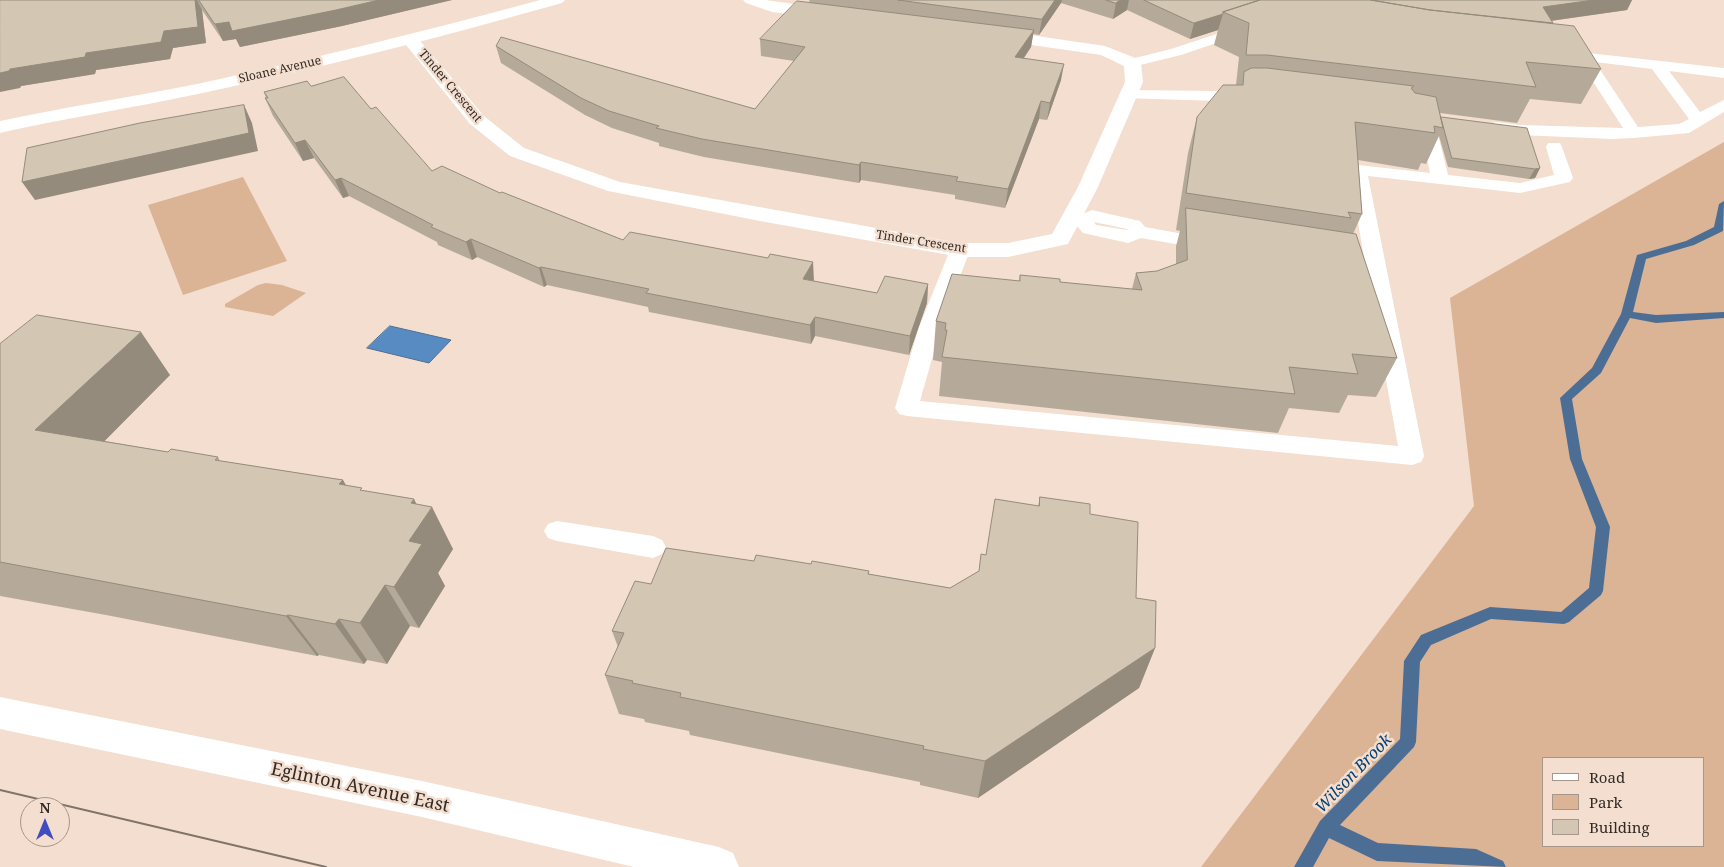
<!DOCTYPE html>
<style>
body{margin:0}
#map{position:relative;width:1724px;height:867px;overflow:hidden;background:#f3decf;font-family:"Noto Serif",serif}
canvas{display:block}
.legend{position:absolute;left:1542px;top:757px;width:162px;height:90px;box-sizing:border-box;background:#f3decf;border:1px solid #a6968b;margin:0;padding:6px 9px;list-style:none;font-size:15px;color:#322a25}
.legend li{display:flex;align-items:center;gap:10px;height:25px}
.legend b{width:25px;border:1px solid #a6968b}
.north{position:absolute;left:20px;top:797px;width:50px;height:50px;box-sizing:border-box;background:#f3decf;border:1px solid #a6968b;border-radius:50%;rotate:0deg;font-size:14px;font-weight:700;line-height:20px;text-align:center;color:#322a25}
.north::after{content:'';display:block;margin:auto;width:18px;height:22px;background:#404dc1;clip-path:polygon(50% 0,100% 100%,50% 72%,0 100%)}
</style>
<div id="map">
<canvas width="1724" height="867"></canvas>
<ul class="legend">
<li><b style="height:6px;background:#fff"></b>Road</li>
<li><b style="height:14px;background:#dbb395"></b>Park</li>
<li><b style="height:14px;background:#d3c6b2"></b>Building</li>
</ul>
<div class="north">N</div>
</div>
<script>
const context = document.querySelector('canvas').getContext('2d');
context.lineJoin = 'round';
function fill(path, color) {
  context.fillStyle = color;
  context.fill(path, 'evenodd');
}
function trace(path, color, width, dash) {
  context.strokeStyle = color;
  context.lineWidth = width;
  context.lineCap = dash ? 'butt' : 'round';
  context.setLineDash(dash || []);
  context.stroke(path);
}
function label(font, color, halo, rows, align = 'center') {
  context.font = font + ' "Noto Serif",serif';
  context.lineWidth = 5;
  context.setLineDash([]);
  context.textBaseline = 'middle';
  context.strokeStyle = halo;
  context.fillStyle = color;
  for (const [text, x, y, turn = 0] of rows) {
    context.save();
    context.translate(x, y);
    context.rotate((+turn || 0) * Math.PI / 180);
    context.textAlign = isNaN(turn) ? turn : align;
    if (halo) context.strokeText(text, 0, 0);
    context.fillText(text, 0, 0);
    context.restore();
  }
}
fill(new Path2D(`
 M1724 142V867H1201L1474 506 1450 298ZM1703 758V846H1543V758Z
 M243 177 287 261 183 295 148 205Z
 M266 283 282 285 306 293 273 316 225 307V304L258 285Z`), '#dbb395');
const water = new Path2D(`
 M390 326 451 340 429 363 367 348Z`);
fill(water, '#598bc3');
trace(water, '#4d6e94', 1);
fill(new Path2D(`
 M1724 201 1723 231 1694 245 1646 259 1633 312 1656 315 1724 312V318L1656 323 1630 318 1601 373 1572 399 1582 459 1610 527 1603 591 1601 595 1569 622 1564 624 1491 619 1431 645 1420 662 1416 742 1414 747 1340 825 1378 843 1476 849 1503 861 1506 867 1377 861 1329 838 1313 867H1294L1320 821 1400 739 1404 661 1421 635 1490 607 1561 612 1589 588 1596 527 1570 459 1560 398 1592 368 1621 314 1637 255 1686 241 1714 227 1719 204Z`), '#4d6e94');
fill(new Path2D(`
 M1247 24 1252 25 1254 28 1252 31 1181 55 1132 67 1127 66 1125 63 1127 60 1171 49Z
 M1561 50 1724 68V78L1669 71 1700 112 1724 100V112L1689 133 1634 138 1612 139 1520 135 1489 130 1487 127 1489 124 1495 122 1520 125 1623 128 1579 60 1556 57 1554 54 1556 51ZM1595 62 1652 69 1689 119 1679 124 1638 127Z
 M1129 90 1219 91 1250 99 1252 102 1250 105 1244 107 1219 101 1123 98 1121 95 1123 92Z
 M1418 121 1434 124 1436 127 1448 175 1520 183 1554 175 1546 147 1548 143H1560L1562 147 1573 178 1570 182 1520 193 1368 176 1424 456 1421 462 1412 465 907 416 899 414 895 408 919 327 950 250 953 246 960 244 967 246 970 250 941 327 920 401 1398 446 1367 276 1328 269 1325 265 1328 261 1335 259 1365 263 1349 170 1352 166 1358 165 1430 173 1421 131 1412 129 1410 126 1412 123Z
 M1092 210 1140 221 1145 227 1216 240 1219 244 1216 248 1209 250 1141 238 1128 243 1083 233 1076 225 1064 223 1062 219 1064 215 1071 213 1080 215ZM1094 222 1127 229V230L1096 225Z
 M557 521 653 536 662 540 666 547 662 554 653 558 557 541 548 538 544 531 548 524Z`), '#fff');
fill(new Path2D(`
 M743 0H766L827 9 833 11 835 14 833 17 827 19 772 12 746 3Z
 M996 30 1105 46 1138 59 1141 63 1143 82 1098 187 1068 244 1008 257H960L760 221 608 191 510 156 470 124 402 40 404 36H416L484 116 524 148 620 182 960 243H1008L1052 234 1078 187 1125 82 1124 66 1101 55 990 39 988 35 990 31Z`), '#fff');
fill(new Path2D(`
 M540 0H565L562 3C442 37 320 68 198 94 132 108 66 118 0 133V121C65 107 132 97 197 84 312 59 426 31 540 0Z`), '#fff');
fill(new Path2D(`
 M0 697 422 781 719 847 733 853 739 867H634L422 817 0 729Z`), '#fff');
trace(new Path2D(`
 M0 790 326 867`), '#80736a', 2);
fill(new Path2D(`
 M0 0H452L342 26 240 47 236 39 223 41 202 10 206 43 173 48 170 59 96 70 95 74 21 86 20 88Z
 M809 0H1632L1627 10 1551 21 1553 23 1601 69 1581 104 1530 99 1517 123 1440 113 1441 117 1540 168 1535 178 1529 179 1448 167 1439 136 1426 164 1421 163 1418 170 1358 160 1362 214 1353 234 1397 358 1376 397 1348 395 1339 413 1289 408 1278 433 939 396 942 362 933 360 936 321 1019 281 1020 275 1060 282 1132 289 1136 273 1157 271 1176 264V246L1180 231 1176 230 1188 153 1197 117 1236 85 1239 57 1214 45 1218 30 1190 39 1127 10 1113 19 1061 3 1039 35 1033 34 1031 47 1024 58 1061 80 1047 120 1039 119 1005 208 955 199V195L861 180 859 183 704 157 659 146V143L612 128 585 115 501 63 496 46 755 109 794 61 761 56 760 39 810 3Z
 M311 86 371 109 432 171 500 193 623 240 813 281 877 293 928 284 927 303 909 355 815 336 811 344 649 312 648 307 547 285 544 287 477 257 472 260 438 245 437 242 349 196 343 198 314 158 303 161 273 116 265 98H266L264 92Z
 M0 344 170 375 104 441 168 452 218 457 220 461 343 480 345 485 363 491 416 504 453 549 438 573 445 586 419 628 410 626 387 664 367 660 364 664 319 655 317 656 106 615 0 596Z
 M1040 497 1090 514 1136 598 1155 648 1139 688 978 798 920 785V782L690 735 689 731 645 722 644 719 619 714 605 675 618 647 612 631 651 584 754 561 811 564 869 571V574L950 588 979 571 986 555 1038 506Z`), '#b5aa99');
fill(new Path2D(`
 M195 0H197L202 10 206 43 173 48 170 59 96 70 95 74 21 86 20 88 0 92V73L10 69 86 53 164 31Z
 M379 0H452L342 26 240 47 236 39 223 41 215 24Z
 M1055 0H1062L1061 3 1039 35 1042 19Z
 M1120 0H1129L1127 10 1113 19 1116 3Z
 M1594 0H1632L1627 10 1535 23 1543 7Z
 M1223 14 1218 30 1190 39 1194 23Z
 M1034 30 1031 47 1013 74 1015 57Z
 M1064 64 1061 80 1047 120 1050 103Z
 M1041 101 1039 119 1005 208 1008 189Z
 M244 105 252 123 258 151 35 200 22 182Z
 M305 140 314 158 303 161 295 143Z
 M861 162V180L859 183V165Z
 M1540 168 1535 178 1529 179 1535 169Z
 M341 178 349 196 343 198 335 180Z
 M471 239 477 257 472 260 466 242Z
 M813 262 814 281 803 279Z
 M541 267 547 285 544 287 539 268Z
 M928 284 927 303 909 355 910 336Z
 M815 317V336L811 344 810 325Z
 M141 332 170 375 73 473 35 430Z
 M343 480 367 522 339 484Z
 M414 499 424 519 432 507 453 549 438 573 445 586 419 628 394 587 411 503Z
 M385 585 410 626 387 664 360 623Z
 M288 615 319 655 317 656 286 616Z
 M339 619 367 660 364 664 335 624Z
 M1155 648 1139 688 978 798 985 761Z`), '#948b7d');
const building = new Path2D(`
 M0 0H195L198 27 164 31 161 42 86 53 85 57 10 69 9 71 0 73Z
 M199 0H379L336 10 232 31 229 22 215 24Z
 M898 0H1055L1042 19Z
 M1106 0H1120L1116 3Z
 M1144 0H1260L1223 12V14L1194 23Z
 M1260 0H1371L1430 10 1574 26 1601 69 1526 62 1536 87 1267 55H1246L1249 23 1223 12Z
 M1371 0H1594L1543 7 1553 23 1430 10Z
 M797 1 1034 30 1015 57 1064 64 1050 103 1041 101 1008 189 956 181 958 177 861 162 859 165 702 139 656 128 659 126 609 111 581 98 496 46 501 37 755 109 805 47 760 39Z
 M1252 68H1267L1414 86 1411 88 1415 93 1436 97 1443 128 1434 126 1435 133 1355 122 1362 214 1348 212 1351 218 1186 193 1197 117 1223 85H1243L1244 72Z
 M344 77 371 109 376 107 432 171 442 166 500 193 502 192 623 240 630 232 768 258 770 254 813 262 803 279 877 293 885 276 928 284 910 336 815 317 810 325 646 293 649 289 541 267 539 268 471 239 466 242 431 227 433 225 341 178 335 180 305 140 295 143 265 98H268L264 92 307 81 311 86Z
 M244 105 249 133 22 182 27 148 140 123Z
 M1441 117 1527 128 1540 168 1535 169 1452 158Z
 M1186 208 1356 234 1397 358 1352 354 1358 374 1289 367 1295 394 942 357 947 330H945L946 323 936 321 952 274 1020 281V275L1060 279V282L1142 290 1136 273 1157 271 1187 260Z
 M37 315 141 332 35 430 168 452 171 449 218 457 215 460 343 480 339 484 362 488 360 490 414 499 411 503 432 507 409 541 422 544 394 587 385 585 360 623 339 619 335 624 288 615 286 616 64 574 0 562V344Z
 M1040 497 1090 504V514L1138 522 1136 598 1156 601 1155 648 985 761 923 749 924 746 680 697 681 693 632 683 633 681 605 675 624 633 612 631 635 581 651 584 666 548 754 561 756 555 811 564 812 561 869 571 868 574 950 588 979 571 981 554 986 555 995 499 1039 506Z`);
fill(building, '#d3c6b2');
trace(building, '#948b7d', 1);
label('12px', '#322a25', '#f3decf', [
 ["Sloane Avenue",280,70,-13],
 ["Tinder Crescent",450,86,50],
 ["Tinder Crescent",921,242,9]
]);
label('italic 16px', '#063f74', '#f3decf', [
 ["Wilson Brook",1354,774,-46]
]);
label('18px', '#322a25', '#f3decf', [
 ["Eglinton Avenue East",360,788,12]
]);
</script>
